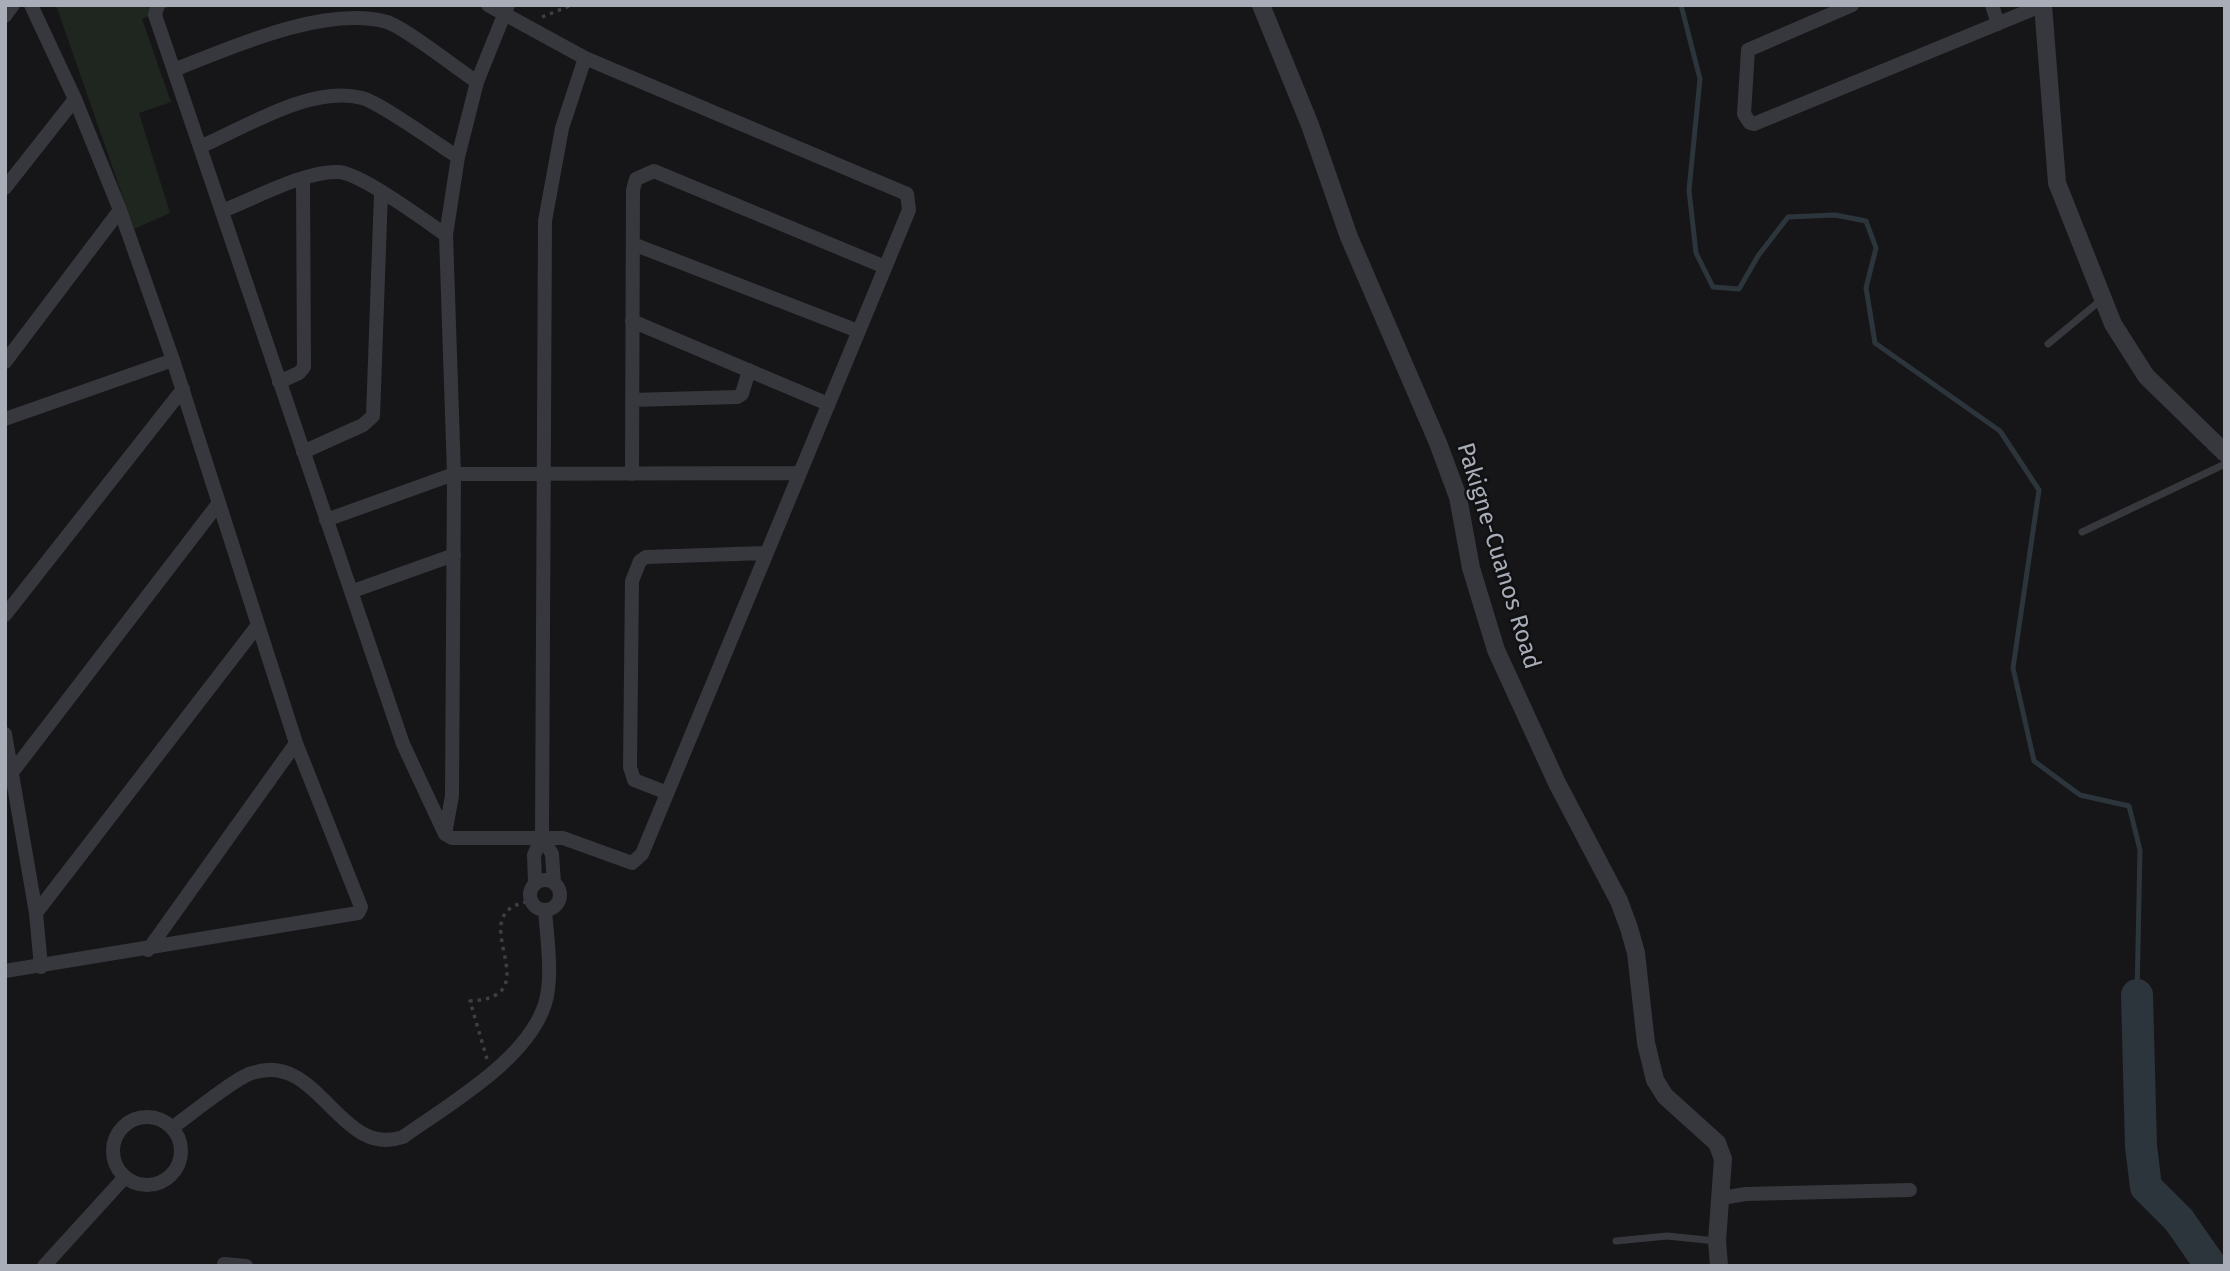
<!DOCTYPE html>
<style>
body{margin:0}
#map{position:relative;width:2230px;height:1271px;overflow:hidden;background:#161618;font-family:"Fira Sans",sans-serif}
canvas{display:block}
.frame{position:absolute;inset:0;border:7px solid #a8adb8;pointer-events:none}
</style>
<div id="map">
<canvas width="2230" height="1271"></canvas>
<div class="frame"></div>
</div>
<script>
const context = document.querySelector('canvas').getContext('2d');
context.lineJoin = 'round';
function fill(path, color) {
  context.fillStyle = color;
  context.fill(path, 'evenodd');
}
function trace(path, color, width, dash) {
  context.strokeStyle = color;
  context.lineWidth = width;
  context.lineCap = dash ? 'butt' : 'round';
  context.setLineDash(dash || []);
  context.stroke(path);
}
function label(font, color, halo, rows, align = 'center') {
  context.font = font + ' "Fira Sans",sans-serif';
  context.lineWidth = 5;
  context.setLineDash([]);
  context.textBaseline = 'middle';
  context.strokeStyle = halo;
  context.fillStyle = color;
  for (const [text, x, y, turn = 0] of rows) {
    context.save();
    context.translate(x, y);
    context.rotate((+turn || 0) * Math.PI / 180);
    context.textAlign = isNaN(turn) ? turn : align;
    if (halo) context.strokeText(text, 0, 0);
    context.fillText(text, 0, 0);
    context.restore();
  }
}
fill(new Path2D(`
 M56 5H173L142 19 171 102 139 113 170 213 134 229Z`), '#1e261f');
trace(new Path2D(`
 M1681 5 1700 79 1689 190 1696 253 1713 287 1739 289 1758 256 1788 217 1835 215 1866 221 1876 248 1866 288 1875 343 2000 431 2039 490 2013 668 2034 761 2080 795 2129 806 2140 850 2137 995`), '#2c353c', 5);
trace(new Path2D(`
 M2137 995 2141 1146 2146 1187 2179 1220 2211 1266`), '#2c353c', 32);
trace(new Path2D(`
 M542 17 572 5
 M487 1059 470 1001C555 997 456 912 531 901`), '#3d3f44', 3.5, [3.5, 5]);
trace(new Path2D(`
 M2048 344 2101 300
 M2082 532 2225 464
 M1616 1241 1667 1236 1716 1241`), '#37383d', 7);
trace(new Path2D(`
 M158 5 155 15 403 744 445 834 452 838H563L632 863 642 854 909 210 907 194 585 58 488 5
 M1852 5 1748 50 1744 114 1750 123 1754 124 2043 5
 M1992 5 1998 24
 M5 16 13 5
 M174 70C232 47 325 5 387 22 404 27 459 70 477 82
 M200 147C246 127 311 85 362 98 381 103 437 144 458 157
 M5 188 75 99
 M222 211C254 199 306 170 339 172 362 174 424 220 446 235
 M633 244 858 331
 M632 321 828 404
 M5 362 120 210
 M279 382 299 373 304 367 303 179
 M632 400 737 397 742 394 749 370
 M5 419 173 360
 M303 452 363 425 373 416 381 193
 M632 474 633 190 636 179 654 171 885 267
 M326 520 454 474 798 473
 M353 591 454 555
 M5 615 183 389
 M5 734 36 913 41 967
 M10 775 218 504
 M665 792 634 780 630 767 632 581 640 561 646 557 765 553
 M445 834 452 796 454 474 446 235 458 157 477 82 508 5
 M542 837 545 221 562 128 585 58
 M530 895a15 15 0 1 1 30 0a15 15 0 1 1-30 0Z
 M535 883 534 855 542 837 552 854 554 883
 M36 913 258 625
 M148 950 296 743
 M5 971 358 913 361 907 296 743 173 360 120 210 75 99 31 5
 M113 1151a34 34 0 1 1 68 0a34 34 0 1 1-68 0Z
 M173 1127C190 1115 235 1078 252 1073 319 1050 339 1159 403 1137 449 1104 535 1056 547 996 552 969 547 938 545 910
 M1721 1198 1746 1194 1910 1190
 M224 1264 246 1266
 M44 1266 125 1177`), '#37383d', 14);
trace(new Path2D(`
 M1261 5 1310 125 1349 237 1438 443 1458 497 1471 568 1496 650 1557 783 1619 901 1629 928 1636 953 1646 1043 1655 1080 1665 1096 1717 1143 1723 1159 1717 1241 1719 1266
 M2043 5 2057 183 2113 324 2146 376 2225 453`), '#37383d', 18);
label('24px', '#a8adb8', '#111113', [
 ["Pakigne-Cuanos Road",1498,556,73]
]);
</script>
